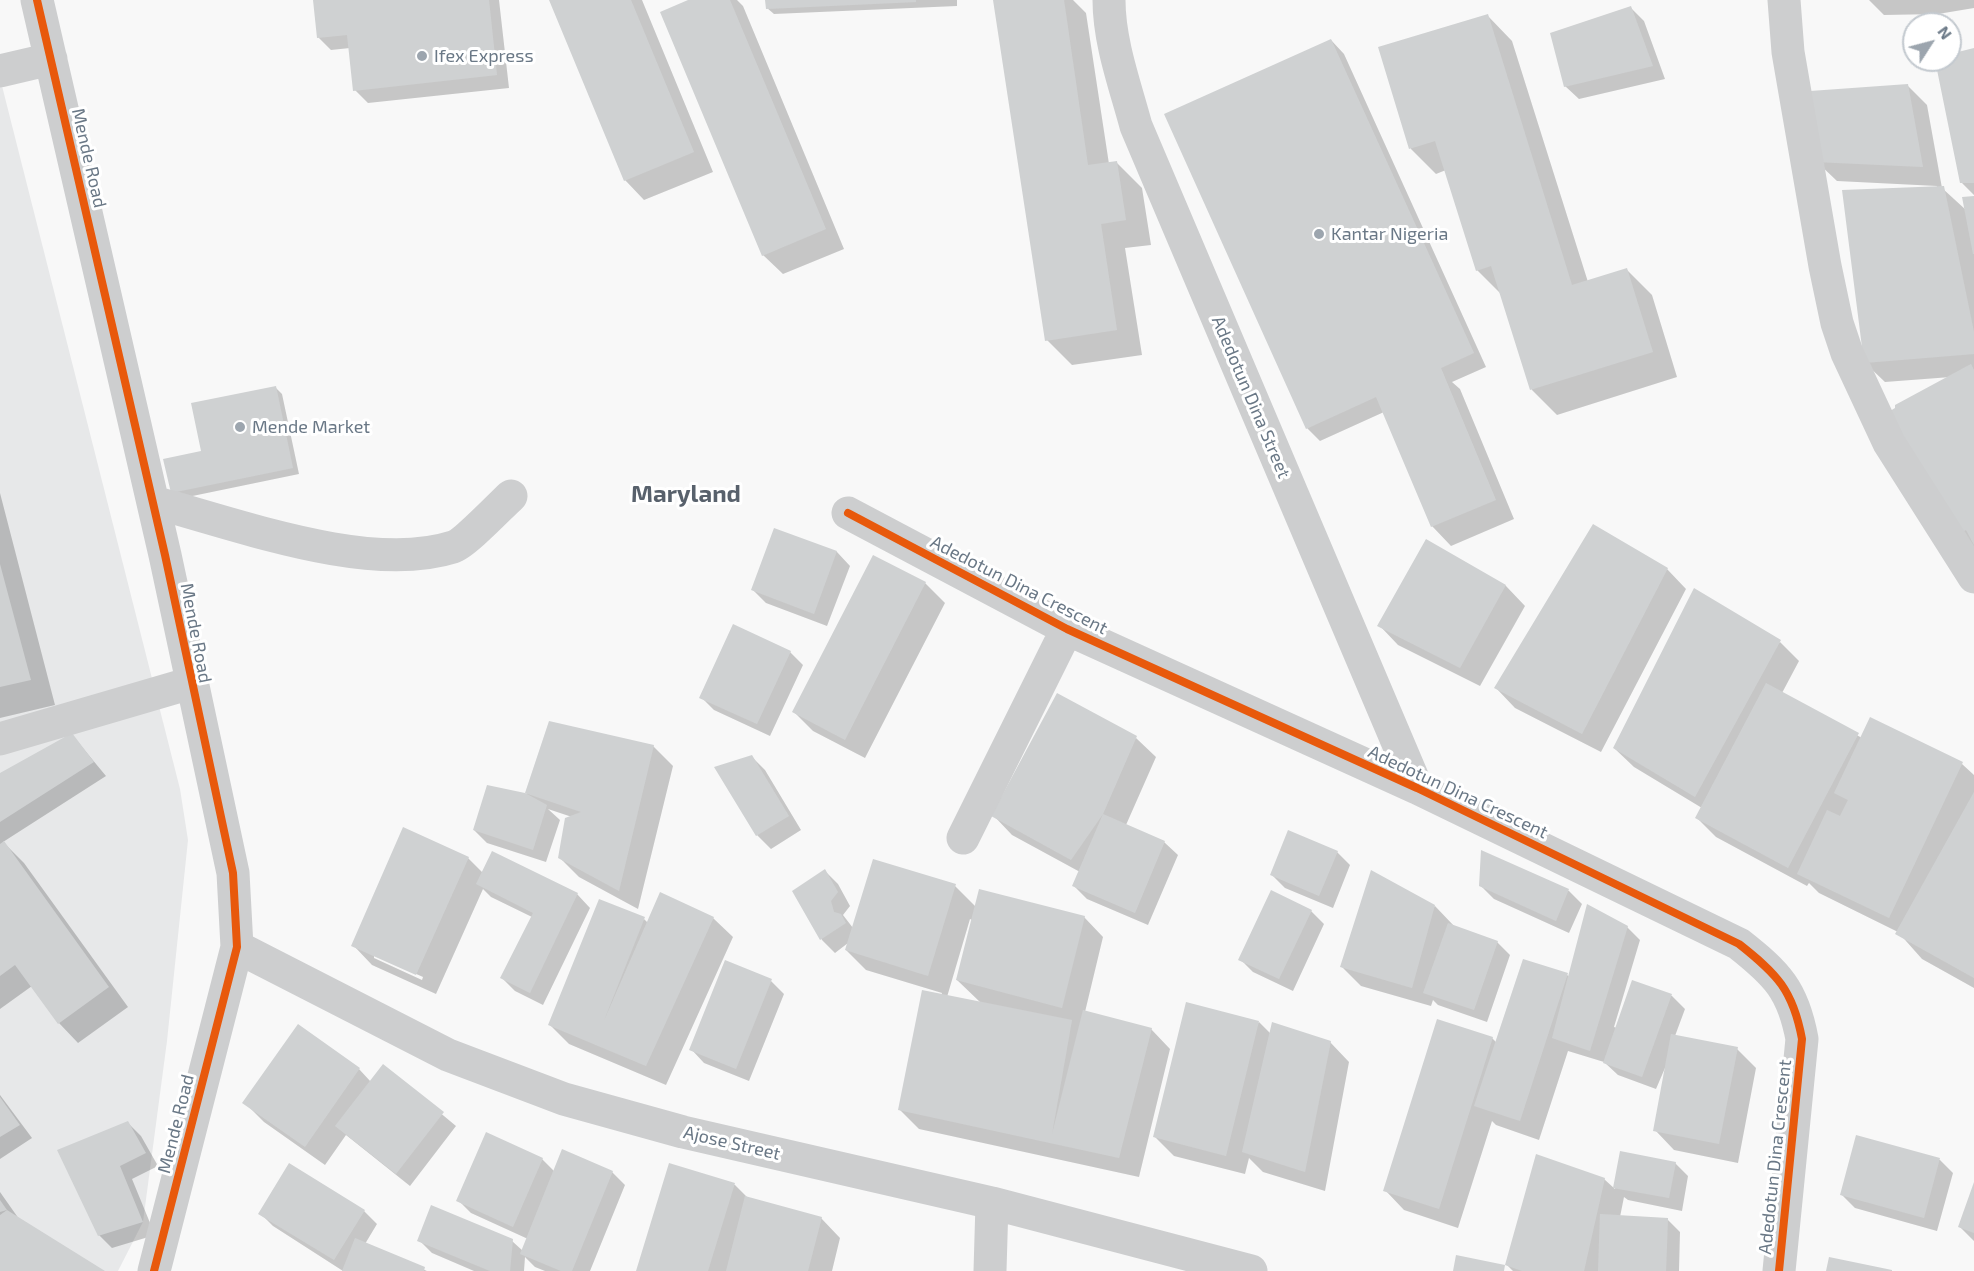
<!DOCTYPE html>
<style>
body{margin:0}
#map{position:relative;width:1974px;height:1271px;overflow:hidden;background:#f8f8f8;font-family:"Exo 2",sans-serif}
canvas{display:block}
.north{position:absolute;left:1902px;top:12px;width:60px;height:60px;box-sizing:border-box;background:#fff;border:2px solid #c3c9cf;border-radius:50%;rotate:54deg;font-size:16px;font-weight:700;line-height:24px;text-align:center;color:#6a7886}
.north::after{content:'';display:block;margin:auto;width:21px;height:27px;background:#9ca5ae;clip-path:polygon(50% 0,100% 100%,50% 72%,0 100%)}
</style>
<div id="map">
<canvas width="1974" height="1271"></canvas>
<div class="north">N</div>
</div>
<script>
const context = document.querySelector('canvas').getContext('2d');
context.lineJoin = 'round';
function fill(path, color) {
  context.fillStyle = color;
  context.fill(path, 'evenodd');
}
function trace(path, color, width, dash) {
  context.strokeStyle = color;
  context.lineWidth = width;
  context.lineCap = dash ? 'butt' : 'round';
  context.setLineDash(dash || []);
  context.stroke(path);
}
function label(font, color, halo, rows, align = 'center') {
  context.font = font + ' "Exo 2",sans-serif';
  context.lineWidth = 6;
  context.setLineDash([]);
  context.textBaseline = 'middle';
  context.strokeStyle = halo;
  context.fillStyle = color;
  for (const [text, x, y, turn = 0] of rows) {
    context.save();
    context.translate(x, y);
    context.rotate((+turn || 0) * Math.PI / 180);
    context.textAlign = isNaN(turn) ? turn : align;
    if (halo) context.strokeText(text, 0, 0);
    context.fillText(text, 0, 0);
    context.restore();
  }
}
fill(new Path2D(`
 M0 78 180 789 188 840 167 1041 143 1222 118 1271H0Z`), '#e7e8e9');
fill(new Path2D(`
 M314 0H499L509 88 368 103 355 90 350 48 331 50 318 37Z
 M551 0H642L713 172 644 200 625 180Z
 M692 0H737L743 6 844 249 783 274 763 255Z
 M767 0H957V6L774 14 767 8Z
 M995 0H1073L1086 13 1109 164 1117 163 1142 188 1151 245 1125 248 1142 355 1072 365 1047 340Z
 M1869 0H1974V8L1938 14 1884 15Z
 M1631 8 1644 21 1665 79 1579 99 1565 86Z
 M1487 15 1512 41 1588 282 1627 270 1652 295 1677 377 1557 415 1532 390 1501 294 1477 270 1446 170 1436 174 1411 149 1380 48Z
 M1331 40 1344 54 1486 367 1452 382 1460 389 1514 519 1451 546 1432 526 1384 412 1320 441 1307 428Z
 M1974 49V195L1962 183 1937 60H1950V56Z
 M1907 85 1927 105 1942 188 1966 210 1974 198V550L1958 534 1951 377 1885 382 1865 363 1937 186 1837 181 1817 162Z
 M275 387 282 394 299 474 178 499 172 493 203 452Z
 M0 493 55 705 0 718Z
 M775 530 837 552 850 566 827 626 766 603 753 590Z
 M1427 541 1506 586 1525 606 1480 686 1398 645 1379 625Z
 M873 557 925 583 945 603 865 758 813 731 794 712Z
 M1667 569 1686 589 1601 752 1515 708 1496 688Z
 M1780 642 1799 661 1782 693 1862 738 1871 719 1962 764 1974 775V988L1922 959 1898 932 1819 893 1809 883 1807 886 1716 837 1697 818 1702 808 1634 767 1614 748Z
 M790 652 803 665 770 736 714 710 701 697Z
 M550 723 653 746 673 766 638 909 579 877 560 858 572 817 548 809 560 820 546 862 487 843 474 830 526 795Z
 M72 735 106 776 3 842 24 863 128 1007 78 1043 59 1023 32 986 0 1009V775Z
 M1136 738 1156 757 1126 825 1164 842 1178 855 1148 925 1087 899 1074 886 1080 872 1012 835 993 815Z
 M752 757 765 770 801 830 771 849 757 835 716 768Z
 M1337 852 1350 865 1333 908 1285 888 1271 874Z
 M1482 852 1569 891 1582 904 1569 933 1494 899 1480 885Z
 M468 858 483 873 577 894 590 908 543 1005 515 991 502 978 532 917 491 897 483 889 436 994 372 965 353 945ZM374 955 423 977 422 980 374 958Z
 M825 871 838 884 850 906 843 915 853 928 955 886 976 907 1084 917 1103 937 1085 1012 1151 1029 1170 1049 1139 1177 919 1129 899 1109 942 993 866 970 846 950 848 943 835 953 822 940 794 892ZM970 919 972 920 957 980 981 1003 947 997Z
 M1435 906 1455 927 1497 942 1510 955 1487 1022 1438 1005 1433 1000 1431 1006 1361 986 1341 966Z
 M1311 911 1324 924 1293 991 1253 972 1240 959Z
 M713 918 733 937 666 1085 569 1044 550 1025 644 919 648 923Z
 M1627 927 1640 940 1614 1027 1617 1028 1633 982 1672 996 1685 1009 1675 1036 1737 1049 1756 1068 1738 1163 1674 1150 1655 1130 1668 1061 1656 1089 1618 1075 1604 1062 1568 1051 1539 1140 1496 1125 1492 1121 1458 1228 1404 1210 1385 1190 1492 1038 1497 1043 1567 975 1570 977Z
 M771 981 784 994 749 1081 704 1063 691 1049Z
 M1259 1022 1271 1034 1330 1042 1349 1062 1325 1191 1263 1172 1249 1158 1245 1174 1174 1156 1155 1137Z
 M384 1066 456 1126 410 1186 346 1135 325 1165 264 1122 244 1102 359 1069 371 1082Z
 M0 1095 32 1138 0 1159Z
 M128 1123 141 1136 158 1166 132 1179 155 1235 112 1248 99 1235Z
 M1857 1137 1940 1160 1953 1173 1937 1231 1855 1208 1842 1195Z
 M1621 1153 1675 1163 1688 1176 1682 1211 1628 1200 1624 1197 1620 1217 1667 1219 1680 1232 1679 1271H1513L1507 1265 1604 1179 1615 1189Z
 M542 1159 555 1172H612L625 1185 590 1271H545L535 1267 525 1257 524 1271H474L432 1253 419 1240 512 1241 523 1251 528 1239 471 1213 458 1200Z
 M670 1165 735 1185 749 1199 821 1218 840 1238 832 1271H638Z
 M1974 1186V1241L1960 1227Z
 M0 1192 19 1219 102 1271H0Z
 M364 1211 377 1224 365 1244 427 1271H343L273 1226 260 1213Z`), '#0003');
fill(new Path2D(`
 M313 0H489L497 75 353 91 347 35 317 38Z
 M549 0H631L694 152 624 181Z
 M688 0H730L826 229 762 256 660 12Z
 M765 0H916V2L766 9Z
 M993 0H1064L1088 165 1117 161 1126 220 1101 224 1117 330 1045 341Z
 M1631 6 1653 66 1564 87 1550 33Z
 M1488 14 1572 285 1627 268 1653 352 1530 390 1491 266 1476 271 1435 141 1409 149 1378 47Z
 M1331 39 1474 353 1441 368 1496 500 1431 527 1376 397 1306 429 1164 114Z
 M1974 48V183H1960L1935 60H1950V54Z
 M1908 84 1923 167 1816 162 1810 91Z
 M1944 186 1974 332V354L1864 363 1842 190Z
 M1974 196V254H1973L1962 197Z
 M1971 364 1974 370V545L1966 530 1956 535 1890 411 1895 408V405Z
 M276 386 293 468 171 493 163 459 201 451 191 403Z
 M1593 524 1668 568 1582 734 1494 688Z
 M774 528 837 551 814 614 751 590Z
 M1426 539 1506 585 1460 668 1377 626Z
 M873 555 926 582 845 740 792 712Z
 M0 564 31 680 0 687Z
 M1694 588 1781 640 1695 797 1613 748Z
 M733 624 791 651 757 724 699 698Z
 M1766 683 1859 733 1788 868 1695 818Z
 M1057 693 1137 736 1103 814 1165 841 1135 913 1072 886 1103 814 1071 860 991 816Z
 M1870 717 1963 762 1889 918 1797 874 1827 810 1840 816 1848 800 1834 793Z
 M549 721 654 745 619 891 558 858 565 818 581 812 525 793Z
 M72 733 94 762 0 822V773Z
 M752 755 789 816 756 836 714 767Z
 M487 785 525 793 547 805 533 850 473 830Z
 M1974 792V978L1895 934Z
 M403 827 469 857 416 975 351 946Z
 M1288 830 1338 851 1319 896 1270 875Z
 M4 841 109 987 58 1024 15 965 0 976V844Z
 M1481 850 1569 889 1556 921 1479 886Z
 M492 851 578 893 530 993 500 978 533 913 476 884Z
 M873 859 956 884 928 976 845 950Z
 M825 869 838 892 831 901 834 912 841 914 846 923 820 940 792 891Z
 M1371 870 1435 905 1412 988 1340 967Z
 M979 889 1085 916 1062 1008 956 980Z
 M1271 890 1312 910 1279 979 1238 960Z
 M660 892 714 917 646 1066 548 1025 599 899 645 917 603 1023Z
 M1587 904 1628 926 1590 1051 1552 1038Z
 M1448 923 1498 941 1474 1010 1423 993Z
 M1523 959 1568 973 1520 1121 1474 1106Z
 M725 960 772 979 736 1069 689 1050Z
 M1632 980 1672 994 1642 1077 1603 1063Z
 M922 990 1072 1020 1052 1134 1083 1010 1152 1028 1119 1158 898 1110Z
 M1186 1002 1259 1021 1226 1156 1153 1137Z
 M1437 1019 1493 1037 1439 1209 1383 1191Z
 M1272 1022 1331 1041 1305 1172 1242 1152Z
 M298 1024 360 1068 305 1147 242 1103Z
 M1671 1034 1738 1047 1719 1144 1653 1131Z
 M383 1064 444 1112 396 1174 335 1126Z
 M0 1097 20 1125 0 1137Z
 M128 1121 146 1153 120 1166 143 1222 98 1236 57 1150Z
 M486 1132 543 1158 513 1227 456 1201Z
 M1856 1135 1940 1158 1924 1218 1840 1195Z
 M562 1149 613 1171 572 1271H561L520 1254Z
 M1620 1151 1676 1162 1669 1198 1613 1188Z
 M1536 1154 1605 1178 1584 1271H1522L1505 1265Z
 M289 1163 365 1210 334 1260 258 1214Z
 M669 1163 735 1183 708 1271H636Z
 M1974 1182V1233L1958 1227Z
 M745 1196 822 1217 808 1271H726Z
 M0 1200 7 1210 0 1212Z
 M431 1205 513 1239 510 1271H490L417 1241Z
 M7 1210 105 1271H0V1215Z
 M1600 1214 1668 1218 1666 1271H1598Z
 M355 1238 425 1267 424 1271H342Z
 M1456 1255 1505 1265 1504 1271H1453Z
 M1829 1257 1892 1270V1271H1826Z`), '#cfd1d2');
trace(new Path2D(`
 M37 0 165 555 233 873 237 947 154 1271
 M1109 0C1109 42 1125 85 1136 126L1417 788
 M1784 0 1788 52 1825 266 1837 323 1847 353 1889 443 1974 577
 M0 71 51 59
 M153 502C237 524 369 574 453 547 464 544 499 507 511 496
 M848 513 1067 629 1417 788 1739 944C1777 974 1793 990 1802 1039L1779 1271
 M0 739 191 683
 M963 838 1067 629
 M237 947 448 1055 564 1099 683 1132 992 1203 1251 1271
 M990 1271 992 1203`), '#cdcecf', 33);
trace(new Path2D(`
 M37 0 165 555 233 873 237 947 154 1271
 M848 513 1067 629 1417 788 1739 944C1777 974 1793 990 1802 1039L1779 1271`), '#e8590c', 8);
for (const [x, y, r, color] of [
 [422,56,6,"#9ca5ae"],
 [1319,234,6,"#9ca5ae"],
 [240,427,6,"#9ca5ae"]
]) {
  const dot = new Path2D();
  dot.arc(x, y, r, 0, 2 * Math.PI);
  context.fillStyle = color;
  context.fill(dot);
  trace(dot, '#fff', 2);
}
label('18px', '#6a7886', '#fff', [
 ["Ifex Express",434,56],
 ["Kantar Nigeria",1331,234],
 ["Mende Market",252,427]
], 'left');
label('18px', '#6a7886', '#fff', [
 ["Mende Road",89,158,77],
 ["Adedotun Dina Street",1251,397,67],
 ["Adedotun Dina Crescent",1019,585,27],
 ["Mende Road",196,633,79],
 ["Adedotun Dina Crescent",1458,792,25],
 ["Mende Road",176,1124,-76],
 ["Ajose Street",732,1143,13],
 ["Adedotun Dina Crescent",1775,1157,-84]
]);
label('bold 24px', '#58616c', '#fff', [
 ["Maryland",686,494]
]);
</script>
